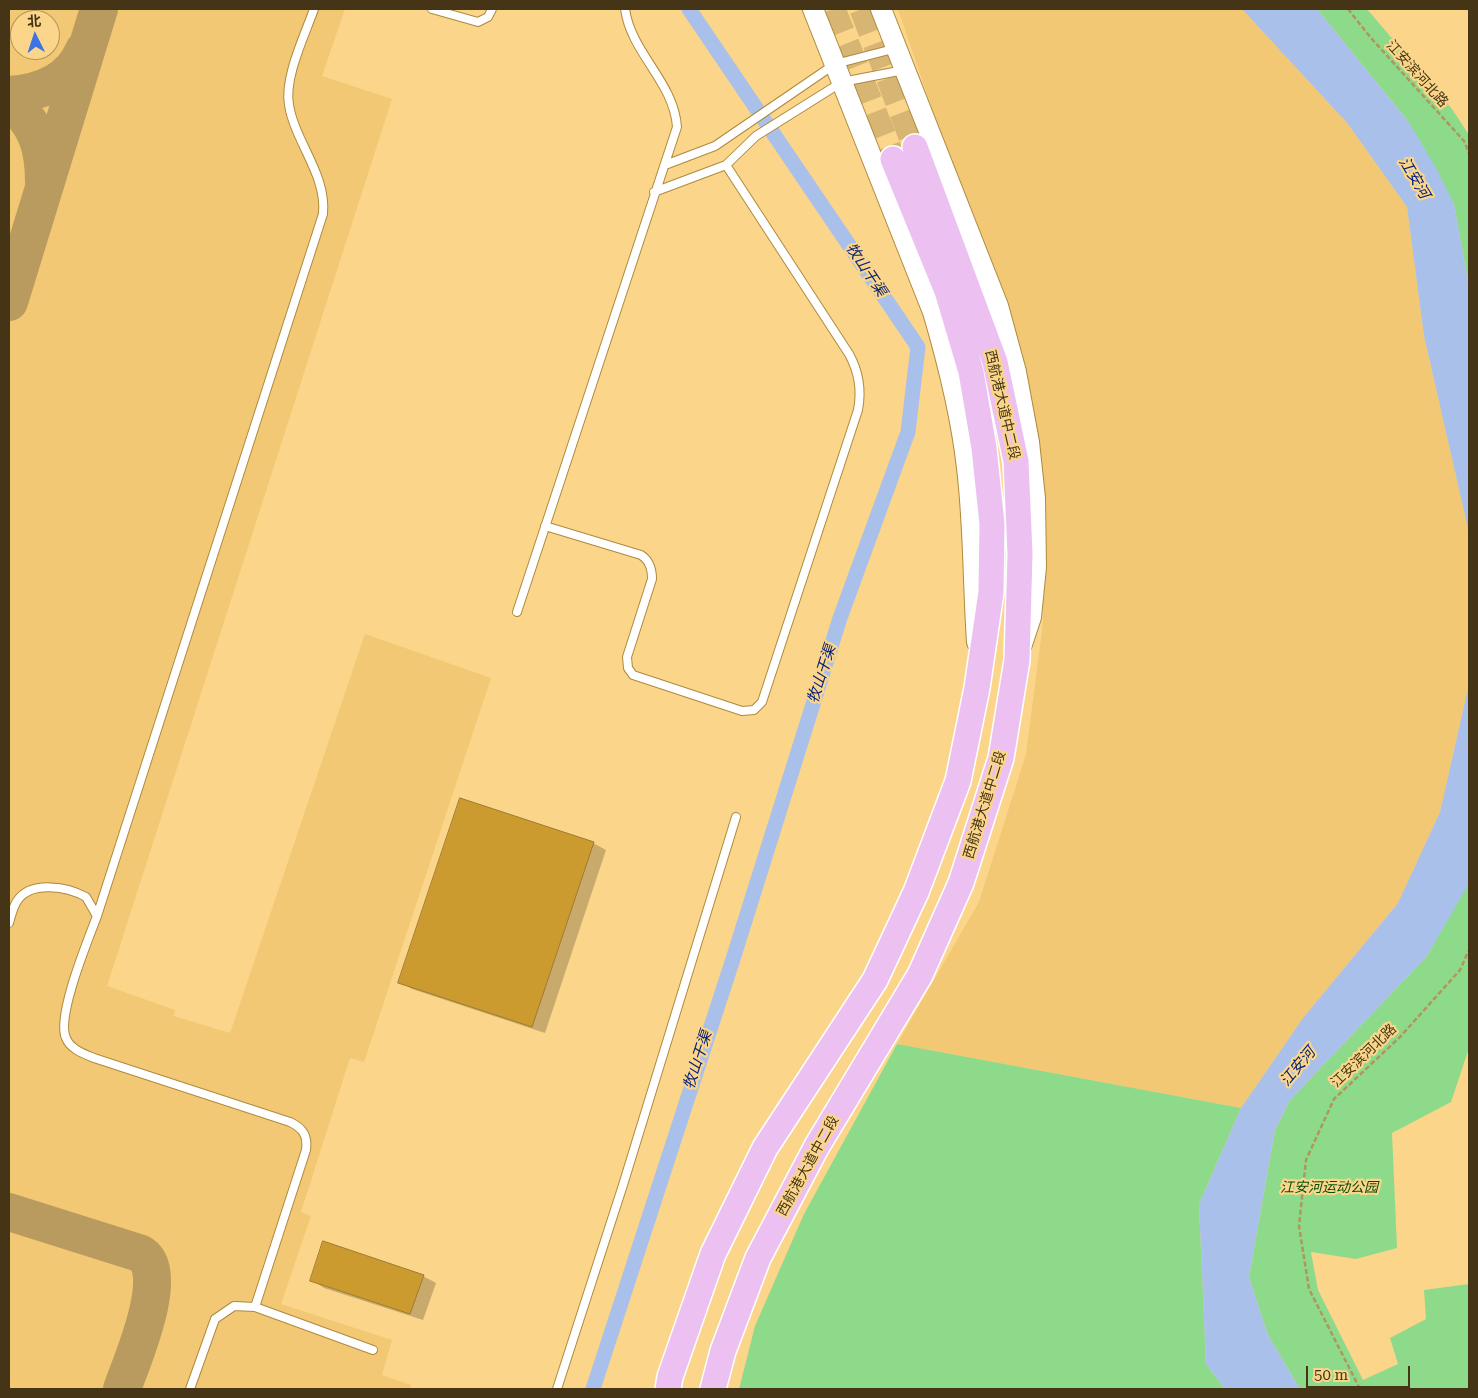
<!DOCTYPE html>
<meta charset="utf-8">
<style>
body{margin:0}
#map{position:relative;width:1478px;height:1398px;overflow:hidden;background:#fbd589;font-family:"Roboto Serif","Noto Sans SC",serif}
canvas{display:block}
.frame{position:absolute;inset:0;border:10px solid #453516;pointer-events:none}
.north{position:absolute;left:10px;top:10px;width:50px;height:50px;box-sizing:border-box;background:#fbd589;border:1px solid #b2955b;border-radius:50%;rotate:356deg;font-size:14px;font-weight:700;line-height:20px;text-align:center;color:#453516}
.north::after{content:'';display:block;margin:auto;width:18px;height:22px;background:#3f73e3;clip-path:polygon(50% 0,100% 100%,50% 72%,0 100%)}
.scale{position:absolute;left:1306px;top:1366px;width:104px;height:22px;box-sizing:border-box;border:2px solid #453516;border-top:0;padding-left:6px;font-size:15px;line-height:18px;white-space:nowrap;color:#453516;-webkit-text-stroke:4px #fbd589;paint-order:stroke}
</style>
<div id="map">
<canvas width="1478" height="1398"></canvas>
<div class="frame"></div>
<div class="north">北</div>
<div class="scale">50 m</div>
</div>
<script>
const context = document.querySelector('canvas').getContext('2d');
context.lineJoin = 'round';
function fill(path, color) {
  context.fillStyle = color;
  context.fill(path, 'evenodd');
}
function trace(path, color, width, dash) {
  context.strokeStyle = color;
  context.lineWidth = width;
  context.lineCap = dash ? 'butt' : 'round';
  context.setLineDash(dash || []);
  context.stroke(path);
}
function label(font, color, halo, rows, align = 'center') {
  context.font = font + ' "Roboto Serif","Noto Sans SC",serif';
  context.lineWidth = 4.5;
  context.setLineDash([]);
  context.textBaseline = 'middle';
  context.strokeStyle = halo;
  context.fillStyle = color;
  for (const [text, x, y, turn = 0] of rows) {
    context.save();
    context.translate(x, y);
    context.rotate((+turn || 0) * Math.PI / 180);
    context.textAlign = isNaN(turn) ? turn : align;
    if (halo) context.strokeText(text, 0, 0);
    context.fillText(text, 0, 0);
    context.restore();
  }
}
fill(new Path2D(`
 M9 9H345L322 76 392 99 107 986 175 1010 174 1016 230 1033 365 634 491 678 364 1062 350 1058 301 1212 311 1216 281 1304 392 1340 382 1375 411 1385 410 1389H9ZM20 20H50V50H20Z
 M898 9H1242L1348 124 1407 207 1424 336 1469 533V684L1440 812 1398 903 1303 1018 1241 1108 897 1044 979 902 1026 754 1043 623 1038 459 997 279 934 115Z`), '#f2c874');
fill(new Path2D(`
 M1317 9H1367L1452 109 1469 135V287L1454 204 1408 121Z
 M1469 880V1048L1451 1102 1392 1133 1397 1248 1356 1259 1311 1252 1318 1290 1363 1380 1398 1364 1390 1338 1426 1319 1424 1290 1469 1284V1389H1300L1268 1335 1249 1277 1275 1130 1290 1100 1427 956Z
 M897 1044 1241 1108 1199 1204 1206 1364 1225 1389H739L755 1326 804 1214Z`), '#8eda8b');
fill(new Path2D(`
 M1242 9H1317L1408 121 1435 166 1454 204 1469 287V533L1424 336 1407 207 1348 124Z
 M1469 684 1468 885 1427 956 1290 1100 1275 1130 1249 1277 1268 1335 1300 1389H1225L1206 1364 1199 1204 1241 1108 1303 1018 1398 903 1440 812Z`), '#a9c0ea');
fill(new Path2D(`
 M593 843 606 850 545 1033 412 989 400 982Z
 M423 1276 436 1283 423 1320 324 1288 312 1280Z`), '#0003');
trace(new Path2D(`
 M593 1389 733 959 840 618 908 432 918 347 689 9`), '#a9c0ea', 15);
trace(new Path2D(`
 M9 95C40 93 71 81 84 50
 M9 102C37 122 44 149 44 182
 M9 302 99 9
 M9 1212 139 1253C173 1269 131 1363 122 1389`), '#b99b60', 38);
const building = new Path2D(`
 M460 798 594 842 532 1027 398 983Z
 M323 1241 424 1275 410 1314 310 1281Z`);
fill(building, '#cb9b30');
trace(building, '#9e7a2d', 1);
trace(new Path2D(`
 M833 9 893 159
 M862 9 915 147`), '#d7b572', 25, [25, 12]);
const service = new Path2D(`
 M432 9 478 22 488 17 492 9
 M665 165 715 146 835 64 897 48
 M654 192 726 165 756 136 842 82 904 70
 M545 526 641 555C650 561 652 569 652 579L627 657 628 668 633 675 742 711 754 710 762 702 858 410C862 389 859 372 849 354L726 165
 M517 612 677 127C674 82 631 53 625 9
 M97 916 323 214C327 175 295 142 289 105 284 77 305 35 314 9
 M9 923C11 916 13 907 17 901 31 880 68 887 86 897L97 916C88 940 56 1017 66 1038 70 1049 84 1054 94 1058L290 1122C303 1128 308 1136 306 1150L255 1307
 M190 1389 215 1319 234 1306 255 1307 373 1350
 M557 1389 623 1185 736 817`);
const tertiary = new Path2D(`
 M813 9 933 312C948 363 961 414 967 468 974 525 973 584 977 642
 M881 9 998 306 1016 372 1029 442 1035 498 1036 567 1031 617 1022 644`);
const primary = new Path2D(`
 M668 1389 670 1377 713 1254 765 1148 875 980 916 892 958 781 977 688 991 592 992 524 984 448 971 372 947 291 893 159
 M713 1389 723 1351 758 1258 817 1146 920 975 961 883 1001 758 1017 660 1020 554 1016 461 995 362 915 147`);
trace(service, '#ae8a3e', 10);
trace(tertiary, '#ae8a3e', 22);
trace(primary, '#fff', 28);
trace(new Path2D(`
 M1348 9 1371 38 1464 141 1469 153
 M1360 1389 1309 1289 1299 1226 1306 1160 1334 1099 1400 1037 1460 970 1469 950`), '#b2955b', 2.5, [5, 2.5]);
trace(service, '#fff', 8);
trace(tertiary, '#fff', 20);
trace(primary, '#ecc1f1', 25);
label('14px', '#453516', '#fbd589', [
 ["江安滨河北路",1417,74,48],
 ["西航港大道中二段",1002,405,77],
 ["西航港大道中二段",985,805,-73],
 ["江安滨河北路",1364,1056,-44],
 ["西航港大道中二段",808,1166,-61]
]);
label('italic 14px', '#054c09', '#fbd589', [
 ["江安河运动公园",1329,1188]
]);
label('italic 15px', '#001e78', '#fbd589', [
 ["江安河",1414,178,59],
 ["牧山干渠",866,270,56],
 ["牧山干渠",822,674,-72],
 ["牧山干渠",698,1060,-72],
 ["江安河",1298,1067,-50]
]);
</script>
